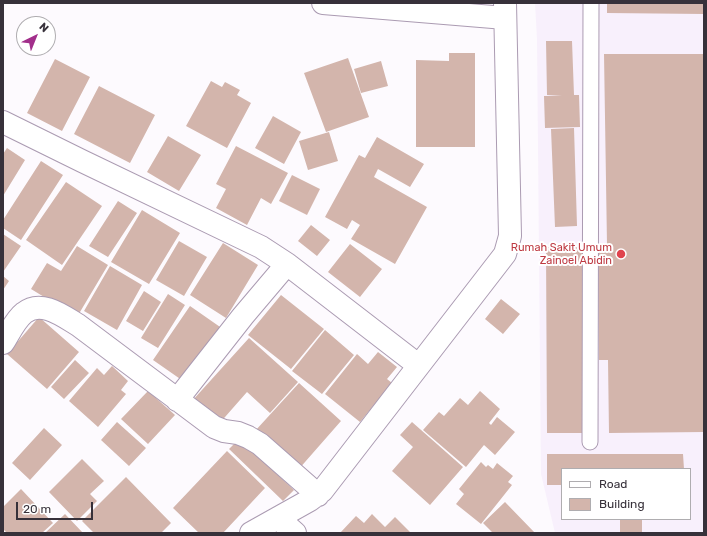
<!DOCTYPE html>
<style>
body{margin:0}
#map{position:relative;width:707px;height:536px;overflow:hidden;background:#fdfafe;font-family:Rubik,sans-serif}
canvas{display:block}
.frame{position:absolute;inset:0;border:4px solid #37313a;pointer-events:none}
.legend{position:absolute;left:561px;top:468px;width:130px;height:52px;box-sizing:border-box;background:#fff;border:1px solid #afadb0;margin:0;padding:5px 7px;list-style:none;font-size:12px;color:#37313a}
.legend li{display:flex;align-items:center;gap:8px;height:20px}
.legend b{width:20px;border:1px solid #afadb0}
.north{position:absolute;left:16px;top:16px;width:40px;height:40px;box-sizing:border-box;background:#fff;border:1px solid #afadb0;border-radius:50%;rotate:43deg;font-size:11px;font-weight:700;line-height:16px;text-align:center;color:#37313a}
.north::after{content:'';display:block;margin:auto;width:14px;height:18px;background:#a22f8b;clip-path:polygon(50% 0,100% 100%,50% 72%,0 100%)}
.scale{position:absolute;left:16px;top:502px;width:77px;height:18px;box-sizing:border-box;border:2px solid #37313a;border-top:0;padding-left:5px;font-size:12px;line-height:14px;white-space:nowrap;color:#37313a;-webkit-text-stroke:3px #fff;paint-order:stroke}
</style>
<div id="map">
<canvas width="707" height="536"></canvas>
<div class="frame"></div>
<ul class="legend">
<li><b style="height:5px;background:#fff"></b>Road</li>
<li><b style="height:11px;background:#d3b5ac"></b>Building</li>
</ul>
<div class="north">N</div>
<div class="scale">20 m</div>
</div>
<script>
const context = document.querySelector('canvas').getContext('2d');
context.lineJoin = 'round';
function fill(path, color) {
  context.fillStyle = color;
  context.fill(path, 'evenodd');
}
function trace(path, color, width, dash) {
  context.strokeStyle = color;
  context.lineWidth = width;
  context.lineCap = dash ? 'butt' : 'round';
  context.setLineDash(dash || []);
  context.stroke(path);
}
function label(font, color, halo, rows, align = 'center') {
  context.font = font + ' Rubik,sans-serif';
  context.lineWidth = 4;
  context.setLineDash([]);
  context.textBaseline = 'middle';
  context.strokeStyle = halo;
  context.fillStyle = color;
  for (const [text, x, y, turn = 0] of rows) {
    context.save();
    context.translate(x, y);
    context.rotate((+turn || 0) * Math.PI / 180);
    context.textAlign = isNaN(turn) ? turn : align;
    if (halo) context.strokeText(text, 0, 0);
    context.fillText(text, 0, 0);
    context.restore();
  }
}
fill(new Path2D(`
 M535 3H704V533H555L541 474 537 39ZM562 469H690V519H562Z`), '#f8f0fc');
fill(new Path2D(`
 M607 3H704V14L607 13Z
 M546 41H572L574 95H579L580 127 545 128 544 96H562L547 95Z
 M449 53H475V147H416V60L449 61Z
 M604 54H704V432L609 433 608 360H599L598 245H607Z
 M348 58 369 117 326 132 304 73Z
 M55 59 90 77 62 131 27 113Z
 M381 61 388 86 361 93 354 69Z
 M211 81 222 87 225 82 240 90 237 95 251 103 227 148 186 126Z
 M99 86 155 115 130 163 74 134Z
 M273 116 301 132 284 164 255 148Z
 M574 128 577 226 555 227 551 129Z
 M329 132 338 161 308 170 299 141Z
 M168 136 201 155 179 191 147 172Z
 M377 137 424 164 410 187 378 169 374 177 427 207 395 264 351 239 360 225 352 220 347 229 325 217 359 155 365 158Z
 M236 146 288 173 271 204 261 198 247 225 216 208 226 189 216 184Z
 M7 148 25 160 3 196V154Z
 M41 161 63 175 21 240 3 228V220Z
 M292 175 320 189 307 215 279 201Z
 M66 182 102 206 62 265 26 240Z
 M118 201 137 213 108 257 89 246Z
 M142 210 180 233 149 284 111 262Z
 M311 225 330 240 317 256 298 241Z
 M3 234 21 246 3 272Z
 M179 241 207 257 184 296 156 280Z
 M223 243 258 265 226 318 190 295Z
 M350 244 382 269 360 297 328 272Z
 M77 246 108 265 77 317 31 289 47 263 61 271Z
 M546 247H584L585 433H547Z
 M110 266 142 285 117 330 84 311Z
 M3 276 9 281 3 290Z
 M144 291 161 302 143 331 126 321Z
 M168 294 185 305 158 348 141 338Z
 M281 295 324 329 291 369 248 335Z
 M501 299 520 314 503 334 485 319Z
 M190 306 223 329 186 383 153 360Z
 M39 317 79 352 47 389 7 354Z
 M325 330 354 355 322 394 292 371Z
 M249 338 298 382 270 413 247 392 218 425 192 401Z
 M378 352 397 367 387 379 392 383 360 422 325 394 357 354 368 364Z
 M75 360 89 373 64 399 51 387Z
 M112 366 128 381 121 390 126 394 98 427 69 401 97 368 104 375Z
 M299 383 341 421 298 470 255 431Z
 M148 391 175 415 148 444 121 419Z
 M480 391 500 409 489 423 491 425 497 417 515 432 495 455 484 445 466 467 423 430 439 412 444 416 460 398 468 405Z
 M117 422 146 448 129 466 101 440Z
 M412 422 463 467 430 505 392 471 413 447 400 435Z
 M44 428 62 445 30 480 12 463Z
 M239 439 294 490 283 501 229 449Z
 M227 451 265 488 223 533H199L173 508Z
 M547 454H683L684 469H562V485H547Z
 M82 459 104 481 90 494 97 501 77 521 49 492Z
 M481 462 486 467 488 465 493 469 497 463 513 476 508 482 512 485 481 524 456 504 464 494 459 489Z
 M126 477 171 523 161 533H94L82 521Z
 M21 489 53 523 42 533H7L3 529V507Z
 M505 502 535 533H493L483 523Z
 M65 514 83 533H45Z
 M372 514 385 527 395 517 411 533H340L356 516 364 523Z
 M620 519H642V533H620Z`), '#d3b5ac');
const lane = new Path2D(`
 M590 442 591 3`);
const street = new Path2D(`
 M323 3 505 18
 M3 122 82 161 261 247 287 264 418 365
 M3 343C9 334 15 320 24 313 41 299 63 316 78 325L214 427 224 431 238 433 248 437 260 444 318 495
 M177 400 243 316 287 264
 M278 518 295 533
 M251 533 310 500 322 491 505 254 510 236 505 3`);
trace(lane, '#ab9bb2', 17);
trace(street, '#ab9bb2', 24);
trace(lane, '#fff', 15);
trace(street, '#fff', 22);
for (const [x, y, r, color] of [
 [621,254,5,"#e0444e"]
]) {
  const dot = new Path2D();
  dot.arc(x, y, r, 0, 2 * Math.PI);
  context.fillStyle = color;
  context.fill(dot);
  trace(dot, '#fff', 1.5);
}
label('11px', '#be3a42', '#fff', [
 ["Rumah Sakit Umum",612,248],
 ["Zainoel Abidin",612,261]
], 'right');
</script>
